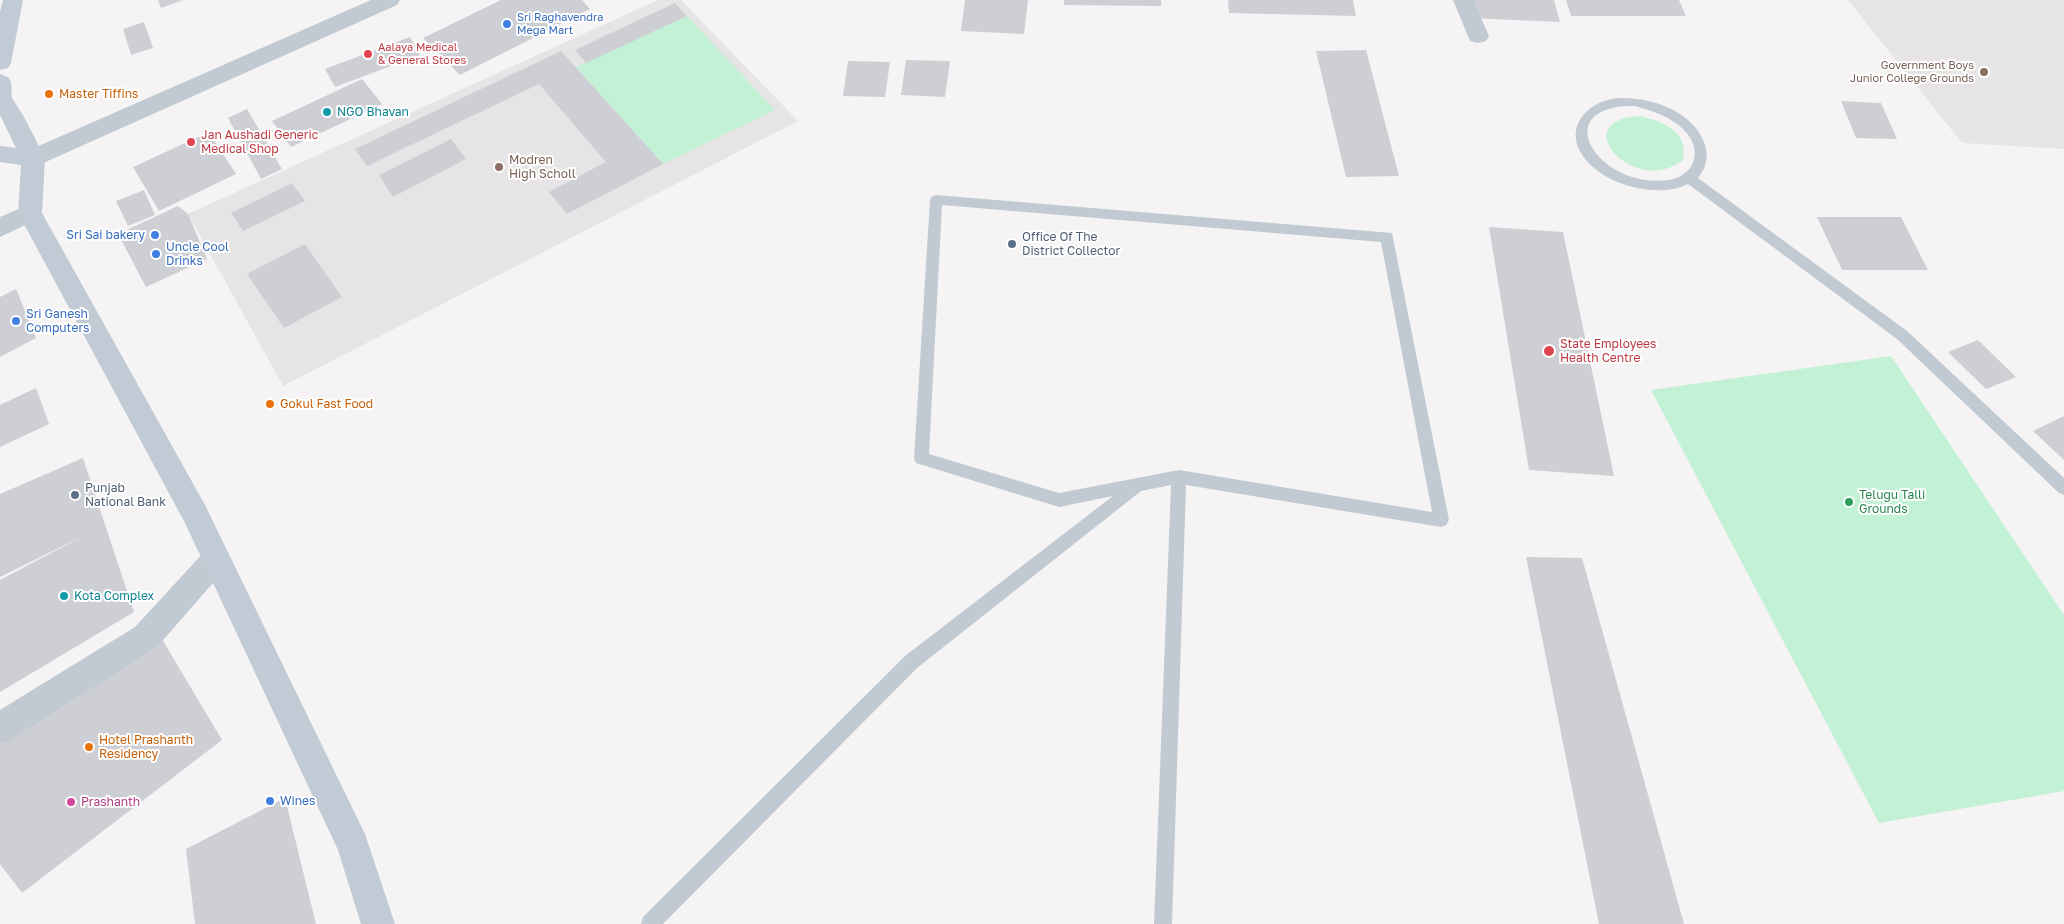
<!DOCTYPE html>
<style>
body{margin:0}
canvas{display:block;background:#f5f3f3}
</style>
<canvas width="2064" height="924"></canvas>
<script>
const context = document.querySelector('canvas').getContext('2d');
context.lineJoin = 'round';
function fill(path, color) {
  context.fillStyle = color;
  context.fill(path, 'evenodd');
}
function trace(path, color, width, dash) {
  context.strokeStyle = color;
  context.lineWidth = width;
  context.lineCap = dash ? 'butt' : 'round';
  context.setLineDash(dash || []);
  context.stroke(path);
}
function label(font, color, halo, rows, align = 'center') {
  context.font = font + ' "Golos Text",sans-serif';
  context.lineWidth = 4;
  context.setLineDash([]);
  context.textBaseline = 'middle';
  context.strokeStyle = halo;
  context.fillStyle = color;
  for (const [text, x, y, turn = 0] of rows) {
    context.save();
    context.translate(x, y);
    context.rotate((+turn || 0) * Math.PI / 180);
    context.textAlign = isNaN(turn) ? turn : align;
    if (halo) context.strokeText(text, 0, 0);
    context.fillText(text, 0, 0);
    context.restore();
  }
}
fill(new Path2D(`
 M658 0H681L798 121 283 386 188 214Z
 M1848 0H2064V149L1962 143Z`), '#e6e4e5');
fill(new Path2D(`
 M687 16 775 110 663 164 576 67Z
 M1640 116C1664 122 1689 131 1683 160 1635 198 1564 120 1640 116Z
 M1891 356 2064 615V791L1879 823 1651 390Z`), '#c3f1d5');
fill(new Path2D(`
 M158 0H183L161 8Z
 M501 0H582L590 9 460 75 423 38Z
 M965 0H1028L1024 34 961 31Z
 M1064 0H1161V6L1064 5Z
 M1228 0H1353L1356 16 1229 13Z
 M1463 0H1554L1560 22 1467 18Z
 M1566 0H1679L1686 16H1571Z
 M675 3 687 16 586 63 575 50Z
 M144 22 153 48 131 55 123 29Z
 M410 37 420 55 335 87 325 69Z
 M1366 50 1399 176 1346 177 1316 51Z
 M561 51 663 164 567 214 549 192 606 162 539 84 367 166 355 149Z
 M906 60 950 61 945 97 901 95Z
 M848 61 890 62 885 97 843 96Z
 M362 79 382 104 291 147 272 121Z
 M1841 101 1881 103 1897 139 1856 138Z
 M247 109 282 169 261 179 228 118Z
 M209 132 236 174 159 211 133 167Z
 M451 139 466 159 393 197 379 175Z
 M292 183 305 201 243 231 231 213Z
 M144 190 155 215 128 226 116 201Z
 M178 206 188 214 207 259 146 287 118 234Z
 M1817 217H1901L1928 270H1842Z
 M1489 227 1563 232 1614 476 1529 470Z
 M305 244 342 297 284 328 247 274Z
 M16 289 36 338 0 357V297Z
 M1978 340 2016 377 1986 389 1948 352Z
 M36 388 49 424 0 447V405Z
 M2064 416V460L2033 431Z
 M83 458 134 612 0 692V580L85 535 0 577V494Z
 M1526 557 1582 558 1684 924H1599Z
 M156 629 222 740 22 893 0 864V738Z
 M285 798 316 924H195L186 849Z`), '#cdcfd5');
fill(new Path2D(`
 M1620 98C1651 97 1692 111 1704 142 1709 155 1707 167 1698 178L1907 331 2064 478V495L2059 493 1897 339 1688 184C1655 201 1592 182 1578 147 1574 137 1575 127 1581 118 1590 105 1605 99 1620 98ZM1635 106C1653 111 1669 116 1683 129 1703 148 1697 175 1669 180 1598 190 1545 105 1635 106Z
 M936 195 1392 233 1449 520 1446 525 1441 527 1186 485 1172 924H1154L1171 485 1141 491 917 668 663 924H641L643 917 905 656 1113 496 1059 507 916 463 914 458 930 200 931 197ZM942 205 1381 242 1432 512 1179 470 1059 493 929 454Z`), '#c1cad2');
fill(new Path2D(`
 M371 0H400L397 5 41 164 33 166 25 164 21 158 25 152Z
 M1453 0H1473L1489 36 1486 41 1478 43 1470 41Z
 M30 204 38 207 42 213 38 219 0 237V217Z
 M216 546 226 550 230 559 226 568 157 647 11 739 0 743V710L135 627 206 550Z`), '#c1cad2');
fill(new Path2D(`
 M3 0H23L11 63 8 68 0 70V12Z
 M0 74 8 77 11 82 12 98 24 117 45 158 42 213 205 505 365 834 395 924H361L338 850 185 523 18 213 21 165 0 162V146L16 148 0 115Z`), '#c1cbd6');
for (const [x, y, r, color] of [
 [507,24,5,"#3f7fe0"],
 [368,54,5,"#e0444e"],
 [1984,72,5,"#8d6e63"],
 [49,94,5,"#e8710a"],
 [327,112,5,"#0f9aa8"],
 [191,142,5,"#e0444e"],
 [499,167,5,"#8d6e63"],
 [155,235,5,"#3f7fe0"],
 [1012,244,5,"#5c6f8a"],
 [156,254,5,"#3f7fe0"],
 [16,321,5,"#3f7fe0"],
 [1549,351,6,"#e0444e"],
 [270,404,5,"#e8710a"],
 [75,495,5,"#5c6f8a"],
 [1849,502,5,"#2e9e5b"],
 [64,596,5,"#0f9aa8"],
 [89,747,5,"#e8710a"],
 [270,801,5,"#3f7fe0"],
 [71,802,5,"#d1479c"]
]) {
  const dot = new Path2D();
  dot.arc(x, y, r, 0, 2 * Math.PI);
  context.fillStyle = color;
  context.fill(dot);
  trace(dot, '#fff', 2);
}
label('11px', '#366cbe', '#fff', [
 ["Sri Raghavendra",517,18],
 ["Mega Mart",517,31]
], 'left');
label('11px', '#be3a42', '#fff', [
 ["Aalaya Medical",378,48],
 ["& General Stores",378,61]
], 'left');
label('11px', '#785e54', '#fff', [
 ["Government Boys",1974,66],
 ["Junior College Grounds",1974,79]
], 'right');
label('12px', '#c56008', '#fff', [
 ["Master Tiffins",59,94],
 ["Gokul Fast Food",280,404],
 ["Hotel Prashanth",99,740],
 ["Residency",99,754]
], 'left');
label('12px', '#0d838f', '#fff', [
 ["NGO Bhavan",337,112],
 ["Kota Complex",74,596]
], 'left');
label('12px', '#be3a42', '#fff', [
 ["Jan Aushadi Generic",201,135],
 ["Medical Shop",201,149],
 ["State Employees",1560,344],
 ["Health Centre",1560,358]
], 'left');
label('12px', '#785e54', '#fff', [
 ["Modren",509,160],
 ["High Scholl",509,174]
], 'left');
label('12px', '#366cbe', '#fff', [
 ["Sri Sai bakery",145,235,"right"],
 ["Uncle Cool",166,247],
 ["Drinks",166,261],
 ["Sri Ganesh",26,314],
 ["Computers",26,328],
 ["Wines",280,801]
], 'left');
label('12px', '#4e5e75', '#fff', [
 ["Office Of The",1022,237],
 ["District Collector",1022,251],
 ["Punjab",85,488],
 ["National Bank",85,502]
], 'left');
label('12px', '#27864d', '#fff', [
 ["Telugu Talli",1859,495],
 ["Grounds",1859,509]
], 'left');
label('12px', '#b23c85', '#fff', [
 ["Prashanth",81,802]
], 'left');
</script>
